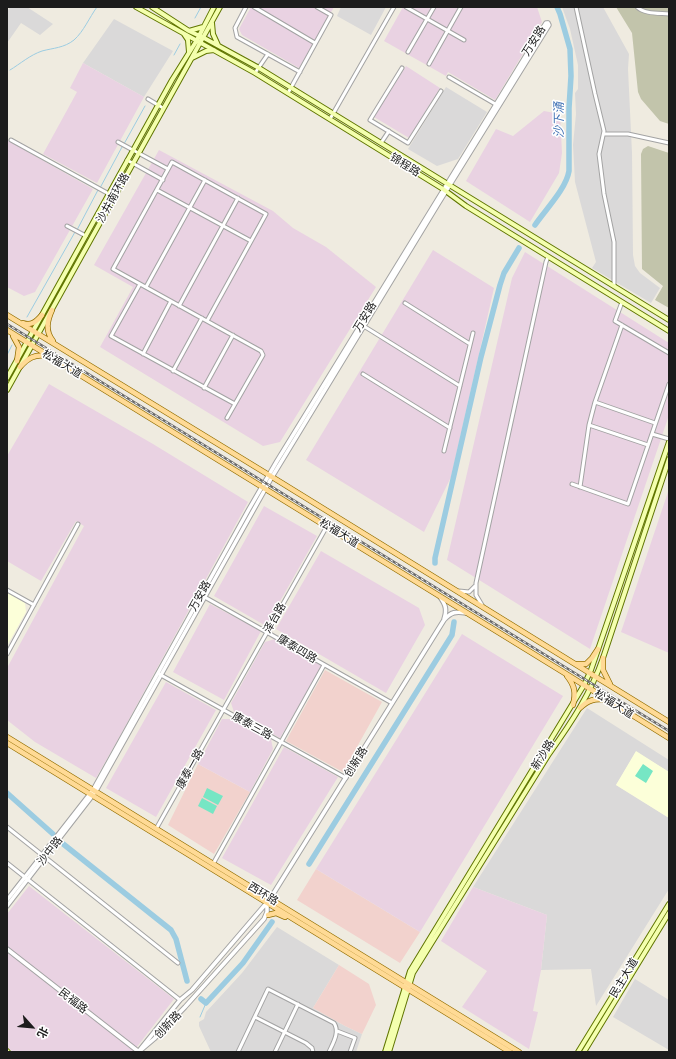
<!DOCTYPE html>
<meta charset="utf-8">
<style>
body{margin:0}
#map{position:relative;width:676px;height:1059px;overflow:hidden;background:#efebe0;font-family:Quicksand,"Noto Sans SC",sans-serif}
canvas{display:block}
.frame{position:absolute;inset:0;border:8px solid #1c1c1c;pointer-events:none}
.north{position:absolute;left:12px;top:1007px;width:40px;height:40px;-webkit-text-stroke:3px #fff;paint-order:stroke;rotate:117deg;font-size:11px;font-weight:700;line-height:16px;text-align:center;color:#1c1c1c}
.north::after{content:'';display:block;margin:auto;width:14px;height:18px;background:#1c1c1c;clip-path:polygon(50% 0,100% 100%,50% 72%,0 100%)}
</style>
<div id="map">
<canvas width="676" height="1059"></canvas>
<div class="frame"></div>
<div class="north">北</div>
</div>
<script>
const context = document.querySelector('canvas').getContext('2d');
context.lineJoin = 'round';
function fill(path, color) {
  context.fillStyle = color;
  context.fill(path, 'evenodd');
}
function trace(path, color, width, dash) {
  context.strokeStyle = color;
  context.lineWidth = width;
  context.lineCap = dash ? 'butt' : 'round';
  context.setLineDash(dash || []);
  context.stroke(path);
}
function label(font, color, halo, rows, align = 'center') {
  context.font = font + ' Quicksand,"Noto Sans SC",sans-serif';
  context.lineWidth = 3;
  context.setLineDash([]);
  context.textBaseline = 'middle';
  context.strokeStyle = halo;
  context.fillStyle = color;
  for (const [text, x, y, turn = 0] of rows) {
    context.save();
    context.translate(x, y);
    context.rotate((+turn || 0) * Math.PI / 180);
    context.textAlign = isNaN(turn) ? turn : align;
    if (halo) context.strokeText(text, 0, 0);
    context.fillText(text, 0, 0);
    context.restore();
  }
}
fill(new Path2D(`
 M10 7H27L53 24 40 35 21 23 7 43V12Z
 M341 7H386L371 35 337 16Z
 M562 7H603L629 54 628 69 632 153 633 255 635 266 640 273 660 288 651 303 592 268 596 262 575 182 573 145 576 114 575 93 578 89V65L570 29Z
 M114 19 173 51 144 97 83 63Z
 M446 87 487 112 458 159 437 166 408 149Z
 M587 708 669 760V772L636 752 616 785 669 818V889L596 1006 591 969 541 970 547 915 473 887Z
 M277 927 339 965 313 1008 345 1026 362 1034 356 1052H211L199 1026V1022L204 1019 206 1012 242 973Z
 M635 979 669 1000V1050L613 1017Z`), '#dad9d9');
fill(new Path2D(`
 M325 670 382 702 343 772 286 741Z
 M198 764 250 792 214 854 168 825Z
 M316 869 420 932 400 963 297 900Z
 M339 965 369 984 376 1005 362 1034 345 1026 313 1008Z`), '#f2d2cd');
fill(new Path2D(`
 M251 7H334L299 68 242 35 239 29Z
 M403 7H537L542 22 495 100 448 72 446 76 384 41Z
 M83 63 144 97 97 183 43 154 77 92 70 88Z
 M406 66 440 88 409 138 374 117Z
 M544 111 560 114 562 153 559 173 530 222 466 181 496 129 513 136Z
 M7 140 93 189 35 292 24 296 7 287Z
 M159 150 273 211 293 228 326 247 376 287 280 442 263 446 100 347 133 287 94 265Z
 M433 250 494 288 451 477 424 532 306 460Z
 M525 252 669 343V415L590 649 447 560 512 278Z
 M49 384 153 444 248 502 116 743 96 778 35 742 7 720V668L84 526 76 521 41 581 7 561V456Z
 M669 489V653L621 632Z
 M264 506 317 536 266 626 214 596Z
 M321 551 419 608 425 625 386 693 276 629Z
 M210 604 261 631 224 700 173 672Z
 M462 634 563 696 420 932 316 869Z
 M275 639 322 666 280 738 234 712 231 703 265 642Z
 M166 682 216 710 156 817 106 788Z
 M222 719H234L271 739 273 749 250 792 198 764Z
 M284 747 338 777 271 885 222 858Z
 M29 886 174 999 133 1052H13L7 1047V914Z
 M473 887 547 915 541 970 533 1011 538 1012 529 1049 462 1007 487 971 441 941Z`), '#e9d2e2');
fill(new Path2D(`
 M7 592 25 603 26 612 7 646Z
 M636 751 669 772V818L616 785Z`), '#fcffd9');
fill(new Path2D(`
 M616 7H669V124L660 121 641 99 638 92 632 33Z
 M648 146 669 153V308L655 300 663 286 642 269 641 154 643 149Z`), '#c2c4ab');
fill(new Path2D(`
 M643 764 653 771 646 783 635 776Z
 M207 788 223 796 218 805 203 797Z
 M202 798 217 806 213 814 198 806Z`), '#76e6c4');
trace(new Path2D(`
 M195 18 201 7
 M174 55 180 44
 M10 70C20 64 30 55 42 51 53 48 64 48 74 40 84 31 89 18 97 7
 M124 144 145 106
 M100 188 122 147
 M77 230 98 190
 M27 317 75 232
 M7 355 12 345
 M200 1017 206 1003`), '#9ccce1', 1);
trace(new Path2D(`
 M535 225C546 209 566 189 569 171V108L571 76 570 49 560 14 557 7
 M435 563V558L481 357 500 285 504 273 519 248
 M7 793 53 834
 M62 843 171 930 176 939 187 981
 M309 864 452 635 454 622
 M201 999 206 1003 243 963 272 922`), '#9ccce1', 5.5);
const minor = new Path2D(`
 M246 7 235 28 237 37 300 72
 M254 7 315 43
 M406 7 464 40
 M576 7 595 94 604 131 599 154 604 194 614 242V286
 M637 7C644 14 659 13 669 14
 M408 52 434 7
 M429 64 461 7
 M402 68 370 120 408 143 441 91
 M255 73 268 54
 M449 77 497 105
 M288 93 331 15 317 7
 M148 99 163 108
 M330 119 394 7
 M604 134H628L669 143
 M11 140 109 194
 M118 142 168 169
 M381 143 389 131
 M127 160 163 180
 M157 190 251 241
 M67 226 86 236
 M140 284 111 336 235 404
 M146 287 205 180
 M622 302 615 321 669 353
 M405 303 470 344
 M179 306 238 198
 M207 321 266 214 172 162 113 269 261 351 263 355 227 418
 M362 325 460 386
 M143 354 171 301
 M173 371 202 318
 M363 374 450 428
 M204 388 233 335
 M595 402 655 423
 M589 425 648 445
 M652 434 669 439
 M444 451 473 333
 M572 484 628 504 669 384
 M580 487 589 425 595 402 622 325
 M7 590 34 605
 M459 591 469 592 475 586
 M201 595 392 703
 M482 605 476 595V583L546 262 548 257
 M7 654 78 524
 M159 674 346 778
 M7 827 178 963
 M156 829 327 526
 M7 863 180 1000
 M213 864 324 665
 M255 1017 306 1043 312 1048 313 1052
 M337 1031 355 1038 350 1052
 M238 1052 268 989 334 1023C340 1032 333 1043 329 1052
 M275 1052 298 1004`);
const tertiary = new Path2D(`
 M440 597C446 605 447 610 444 619
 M7 900 93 790 249 509 277 461 546 23H548
 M7 906 96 791 272 477 438 204 549 25 548 23
 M7 949 139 1052
 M141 1050 154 1039 185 1007 264 919 267 912V903
 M138 1052 180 1000 192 990 270 899 444 620C451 612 456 611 466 613`);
const secondary = new Path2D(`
 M136 7 255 73 443 189 466 206 669 331
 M152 7 189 31 204 38 259 68 669 320
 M212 23 213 34 218 45
 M189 31 203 27
 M184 34 188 40 189 52
 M192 58 206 51 214 50
 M7 378 172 80 197 40 214 7
 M7 390 220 7
 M7 1051 8 1052
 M385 1052 410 971 584 685 591 670 669 442
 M389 1052 413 973 549 754C571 723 591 693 603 658L669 459
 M578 1052 669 904
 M584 1052 669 913`);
const primary = new Path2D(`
 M52 310C47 321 45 331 53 341
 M7 315 277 480 669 722
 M23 323C31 326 36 322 42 315
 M7 330 563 672 669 738
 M13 336 19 347 17 361
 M20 367C28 358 35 354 46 356
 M603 658V670L610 684
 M577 664H586L592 658 598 649
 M567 676C575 686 576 693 573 705
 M580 708C588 700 595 698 607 700
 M7 737 519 1052
 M7 743 510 1052
 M268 915 276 913 285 917`);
trace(minor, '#a3a3a3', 5);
trace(tertiary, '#a3a3a3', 5.5);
trace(secondary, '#607600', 6);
trace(primary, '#946f00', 6);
trace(minor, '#fff', 3);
trace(tertiary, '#fff', 3.5);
trace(secondary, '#f4ffae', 4);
trace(primary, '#ffda95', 4.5);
const rail = new Path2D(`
 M7 324 669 731`);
trace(rail, '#6a6a6a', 2.5);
trace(rail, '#fff', 1, [3]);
label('11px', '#1c1c1c', '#fff', [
 ["万安路",534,41,-58],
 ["锦程路",405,165,32],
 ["沙井南环路",113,198,-61],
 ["万安路",365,317,-59],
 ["松福大道",62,364,31],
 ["松福大道",339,533,32],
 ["万安路",200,596,-61],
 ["泽台路",275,618,-60],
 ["康泰四路",297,649,31],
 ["松福大道",614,704,32],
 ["康泰三路",252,726,29],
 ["新沙路",543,755,-59],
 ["创新路",356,762,-58],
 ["康泰一路",190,769,-61],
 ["沙中路",50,851,-52],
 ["西环路",263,894,31],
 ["民主大道",624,978,-59],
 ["民福路",73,1001,38],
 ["创新路",168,1025,-46]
]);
label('italic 12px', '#4071b4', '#fff', [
 ["沙下涌",559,120,-90]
]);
</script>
